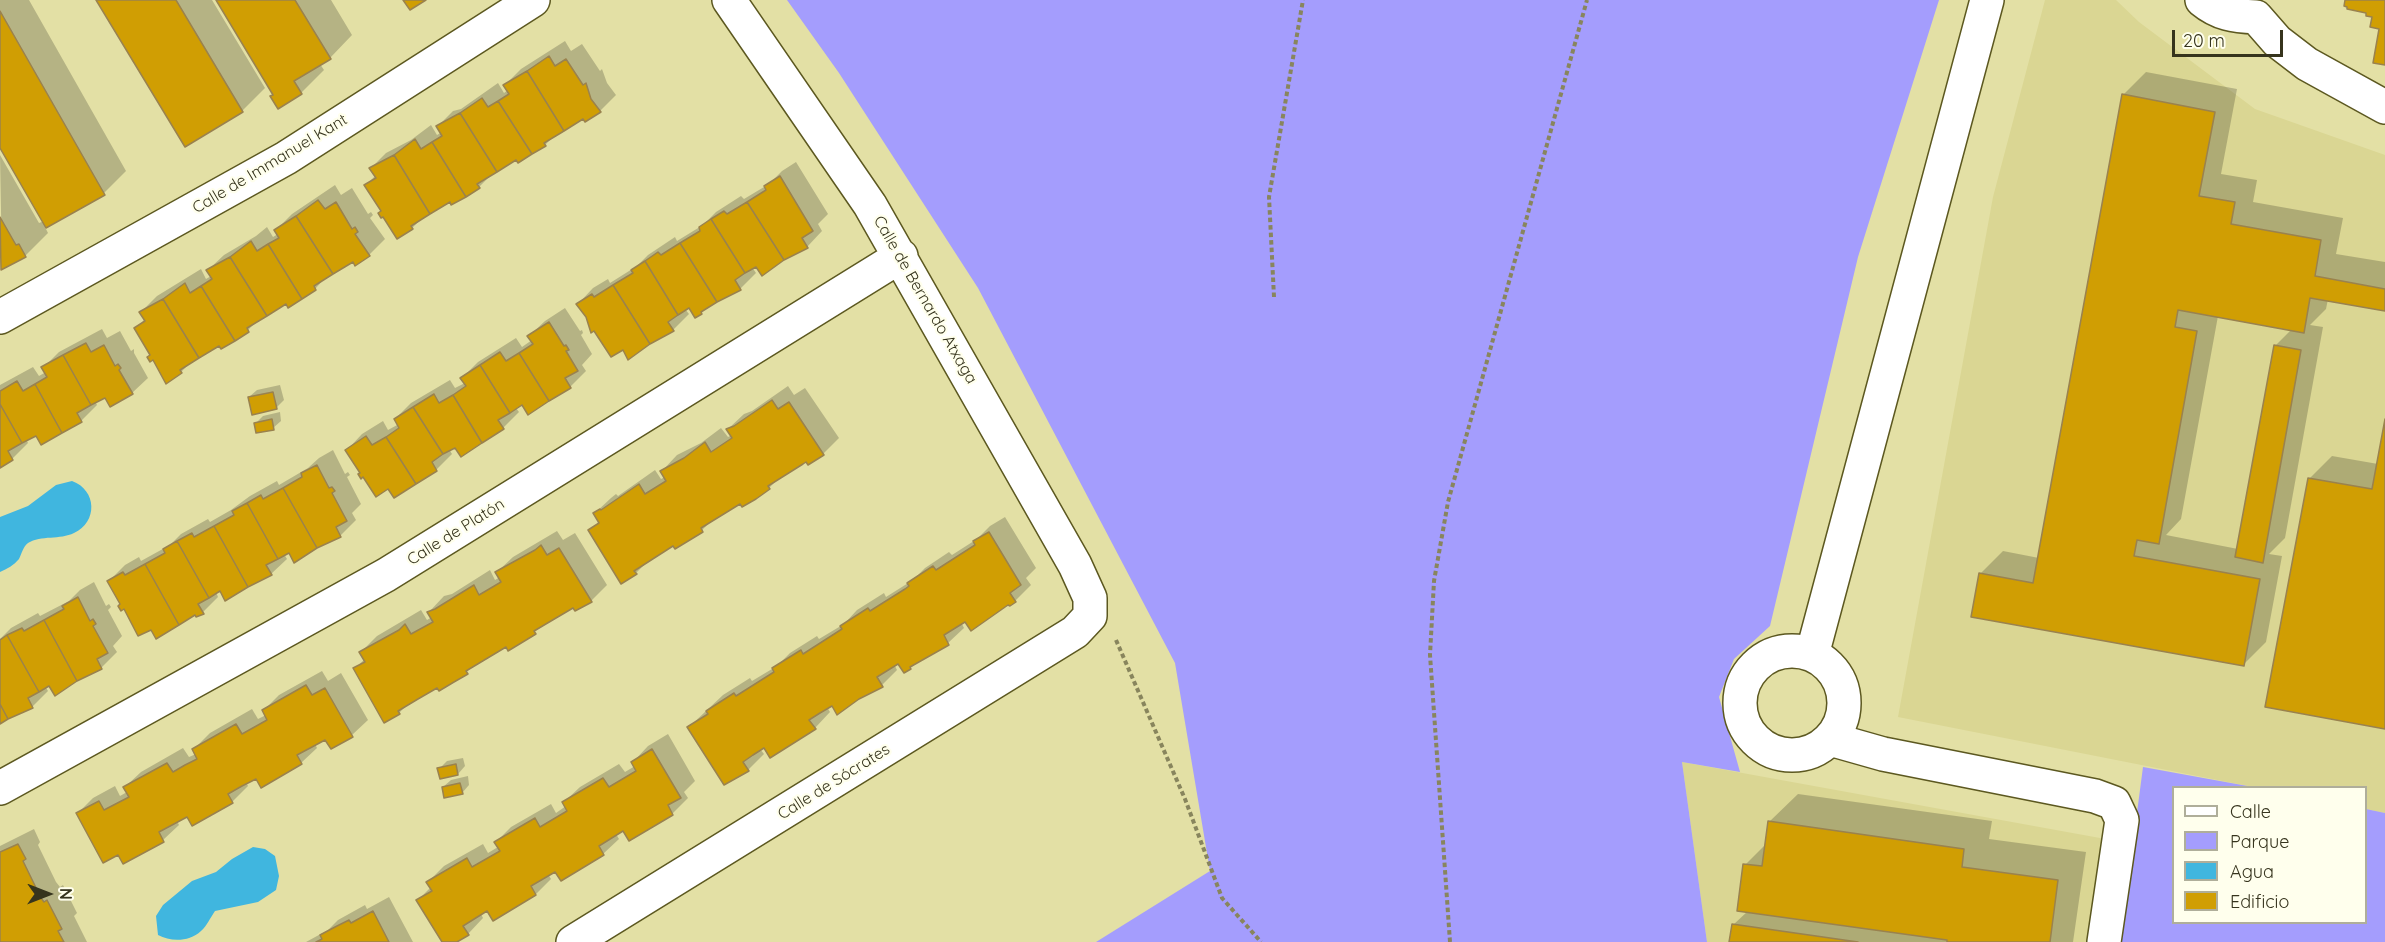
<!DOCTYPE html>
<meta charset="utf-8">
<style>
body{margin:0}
#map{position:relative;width:2385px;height:942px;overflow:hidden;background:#e3e0a5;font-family:Quicksand,sans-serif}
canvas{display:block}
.legend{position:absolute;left:2172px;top:786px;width:195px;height:138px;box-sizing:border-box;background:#ffffed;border:2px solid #afae9a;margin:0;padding:8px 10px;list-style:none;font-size:18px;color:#36341d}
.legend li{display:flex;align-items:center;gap:12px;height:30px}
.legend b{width:30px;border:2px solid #afae9a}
.north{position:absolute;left:18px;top:864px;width:60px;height:60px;-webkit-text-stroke:4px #ffffed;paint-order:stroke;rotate:90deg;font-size:16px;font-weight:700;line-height:24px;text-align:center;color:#36341d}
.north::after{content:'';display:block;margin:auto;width:21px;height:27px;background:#36341d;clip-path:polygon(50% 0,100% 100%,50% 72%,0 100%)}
.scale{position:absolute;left:2172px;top:30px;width:111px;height:27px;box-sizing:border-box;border:3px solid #36341d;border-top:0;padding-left:8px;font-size:18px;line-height:21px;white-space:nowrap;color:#36341d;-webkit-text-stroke:4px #ffffed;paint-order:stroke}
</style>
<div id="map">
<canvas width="2385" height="942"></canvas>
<ul class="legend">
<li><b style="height:8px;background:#fff"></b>Calle</li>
<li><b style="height:16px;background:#a49dfd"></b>Parque</li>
<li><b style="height:16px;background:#40b6df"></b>Agua</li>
<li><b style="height:16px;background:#d09e03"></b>Edificio</li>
</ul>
<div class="north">N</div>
<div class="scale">20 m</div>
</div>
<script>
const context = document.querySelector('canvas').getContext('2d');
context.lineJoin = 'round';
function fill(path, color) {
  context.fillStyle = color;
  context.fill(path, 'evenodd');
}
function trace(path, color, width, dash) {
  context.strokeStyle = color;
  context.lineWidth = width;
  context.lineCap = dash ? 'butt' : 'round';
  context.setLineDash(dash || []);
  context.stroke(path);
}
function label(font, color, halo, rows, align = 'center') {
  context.font = font + ' Quicksand,sans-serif';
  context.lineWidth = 4.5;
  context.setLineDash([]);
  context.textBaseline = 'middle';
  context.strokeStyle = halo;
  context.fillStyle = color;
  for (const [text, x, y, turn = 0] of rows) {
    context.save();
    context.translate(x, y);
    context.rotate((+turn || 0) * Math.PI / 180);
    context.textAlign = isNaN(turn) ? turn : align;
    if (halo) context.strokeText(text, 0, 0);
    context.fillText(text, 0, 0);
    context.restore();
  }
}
fill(new Path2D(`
 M2045 0H2116L2139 22 2255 109 2385 155V813L2366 809V788L2253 787 1898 717 1993 197Z
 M1682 762 2133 844 2120 942H1707Z`), '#dad693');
fill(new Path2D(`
 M787 0H1939L1858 257 1770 626 1734 659 1719 697 1740 772 1682 762 1707 942H1096L1210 871 1175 663 978 288 839 73Z
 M2143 767 2253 787 2174 788V922H2366V809L2385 813V942H2120Z`), '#a49dfd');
fill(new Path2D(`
 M72 481C97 490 98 522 74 533 60 540 41 535 28 543 23 547 22 553 19 559 14 565 7 569 0 572V517L28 506 56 485Z
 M253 847 265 849 275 856 279 876 276 890 258 902 215 911C210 918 207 926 201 931 189 942 171 942 158 935L156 916 163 905 192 881 216 872 232 859Z`), '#40b6df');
fill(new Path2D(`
 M0 0H29L126 171 104 193 45 227 48 233 25 256 2 268 0 155 39 223 44 221 0 145Z
 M98 0H212L265 88 242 111Z
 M218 0H331L352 35 330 58 320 64 324 70 301 93 279 107 272 96 274 94Z
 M565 41 571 51 582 44 600 71 602 69 607 83 616 95 600 111 586 120 584 117 556 134 545 145 519 161 517 158 493 173 479 187 426 215 412 228 382 211 366 185 376 175 371 168 386 153 411 140 431 125 437 135 442 132 438 126 453 111 461 109 498 83 504 93 508 90 505 85 521 69Z
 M2146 72 2237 89 2221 174 2257 180 2253 202 2343 218 2336 254 2385 262V310L2328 299 2326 309 2310 325 2323 327 2285 538 2269 554 2282 556 2266 642 2243 665 1980 574 2003 551 2039 558 2123 95ZM2218 316 2292 329 2275 346 2238 549 2166 535 2181 519Z
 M796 162 828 214 818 224 822 231 807 247 756 265 752 267 756 273 740 289 707 307 701 313 690 306 685 309 689 314 673 330 623 348 587 316 578 304 593 288 608 279 610 283 637 266 648 255 675 237 677 241 703 225 716 212 741 196 744 199 769 184 782 171Z
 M335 185 341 195 352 188 368 214 371 212 373 215 370 218 385 239 369 255 355 264 353 260 327 276 315 289 260 318 248 330 220 344 192 361 181 372 152 355 135 329 145 319 141 312 157 296 201 269 206 279 211 276 208 270 224 255 256 236 267 227 273 237 278 234 276 230 292 214Z
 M565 308 580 331 582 330 583 333 581 335 592 354 582 365 586 371 570 387 523 403 516 408 519 412 503 428 461 455 456 446 449 449 452 454 436 470 388 487 361 473 347 450 362 434 383 421 388 430 399 424 395 419 411 403 450 380 455 388 465 383 462 378 478 362 516 338 522 347 532 340 529 336 545 321Z
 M102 329 107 338 120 331 131 351 134 349V353L148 378 132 393 106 396 95 401 97 405 81 421 42 443 37 434 26 439 28 443 12 459 0 466V385L33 367 39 376 46 372 43 368 59 352Z
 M280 385 284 400 276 408 249 397 257 390Z
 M788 386 794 395 805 388 839 438 823 454 807 460 781 476 769 488 716 517 702 530 676 547 674 544 649 560 636 573 621 582 590 530 600 521 595 513 611 498 616 494 618 496 655 470 661 479 665 477 662 471 677 455 701 443 721 428 728 437 732 435 728 429 744 414 752 411Z
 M280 412 281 421 273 428 255 424 263 416Z
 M2385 427V728L2309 479 2332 456 2378 464Z
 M333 450 345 474 348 472 350 475 347 477 361 504 352 513 356 520 340 536 289 551 284 554 287 559 271 574 216 592 218 597 203 612 151 628 121 604 109 581 125 565 139 557 141 561 170 545 181 534 208 519 210 522 231 510 250 496 277 481 279 485 308 468 319 458Z
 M1005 517 1036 568 1026 578 1031 585 1015 601 961 622 964 628 948 643 910 668 899 661 894 664 897 670 882 685 827 707 830 712 815 728 760 749 764 754 748 770 689 727 723 695 750 678 752 681 777 666 790 653 817 636 819 639 844 624 857 610 884 593 886 597 913 580 925 568 949 552 952 555 977 539 990 526Z
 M557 531 563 540 575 533 607 585 591 601 574 606 508 649 506 645 440 689 438 686 411 701 399 713 385 721 355 668 365 659 361 652 377 636 421 610 427 620 432 617 429 612 444 596 452 594 490 570 495 580 500 577 497 572 513 557Z
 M94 582 106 606 109 604 111 607 108 610 122 636 113 646 117 652 101 668 45 686 48 691 32 707 0 722V639L11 628 38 613 40 616 69 601 80 590Z
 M322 671 328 681 341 673 368 720 352 735 326 738 315 744 317 748 301 763 256 777 246 782 248 786 232 802 193 824 187 815 177 821 179 825 163 840 124 862 119 853 77 814 93 798 115 786 120 796 127 792 125 787 141 772 183 748 189 757 196 754 194 749 210 733 252 709 258 719 266 715 264 710 279 695Z
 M668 734 695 781 684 792 688 798 672 814 624 829 616 834 619 839 603 854 548 874 551 879 536 894 488 909 481 914 483 918 468 934 454 942H443L418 900 431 887 428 882 444 866 483 844 488 853 498 847 496 842 511 827 551 804 556 813 566 806 564 802 580 787 619 764 625 772 635 766 633 762 648 746Z
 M463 758 465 766 458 774 439 769 447 761Z
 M468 776 469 785 462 793 443 787 451 780Z
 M1798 794 1992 821 1989 839 2086 852 2073 942H1731L1733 925 1748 911 1745 865 1767 843 1769 822Z
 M34 829 40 842 38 845 56 882 60 887 63 885 77 913 74 916 87 942H0V846Z
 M389 897 413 942H306L328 930 338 920 365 905 367 909Z`), '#0003');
const building = new Path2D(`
 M96 0H176L243 112 185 147Z
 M216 0H295L331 59 294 81 302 94 278 109 270 96 273 95Z
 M403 0H426L410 10Z
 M2345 0H2385V65L2373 63 2379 29 2370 27 2372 17 2366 16V13L2347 9V7L2344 6Z
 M0 11 105 195 46 228 0 148Z
 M549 56 555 66 566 59 583 85 586 83 591 99 601 112 585 122 583 119 564 131 527 71Z
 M527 71 564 131 544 143 546 146 532 154 498 101 509 94 503 85Z
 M2122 94 2215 112 2199 196 2235 202 2231 224 2321 240 2315 276 2385 289V311L2310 298 2304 333 2178 310 2175 327 2197 331 2159 544 2137 540 2134 556 2260 579 2244 666 1971 617 1979 573 2033 583Z
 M482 98 488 107 498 101 532 154 518 163 516 160 497 172 460 113Z
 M460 113 497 172 477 184 480 188 466 197 432 142 442 136 436 126Z
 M415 139 421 149 432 142 466 197 451 205 450 202 430 214 394 155Z
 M394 155 430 214 411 226 413 229 397 239 383 217 381 218 378 213 381 211 364 185 376 178 369 168Z
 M780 176 813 231 802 238 808 248 784 260 747 202 766 190 764 186Z
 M318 200 325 209 336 202 352 229 355 227 358 232 355 234 370 256 355 266 353 262 333 274 296 216Z
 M747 202 784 260 762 276 756 267 745 273 711 219 724 211 727 214Z
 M296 216 333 274 314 286 316 290 302 299 268 244 279 238 274 230Z
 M0 217 16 245 19 244 26 257 1 270Z
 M711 219 745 273 735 280 741 290 717 302 680 243 700 231 699 227Z
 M251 241 257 251 268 244 302 299 288 308 286 304 267 316 230 257Z
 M680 243 717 302 701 312 702 314 695 318 689 308 678 315 645 261 658 252 661 255Z
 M230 257 267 316 247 328 249 332 235 341 201 286 212 279 206 270Z
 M645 261 678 315 668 322 674 331 650 344 613 285 633 273 631 270Z
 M185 283 190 293 201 286 235 341 221 349 219 346 199 358 163 299Z
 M613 285 650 344 628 360 623 350 611 357 594 331 591 333 586 317 576 304 592 294 594 297Z
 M163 299 199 358 180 370 182 373 166 384 153 360 150 362 147 357 150 355 134 328 145 321 139 312Z
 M549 322 564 346 566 345 569 350 566 351 578 371 565 378 571 388 549 401 519 353 533 344 527 336Z
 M86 343 91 352 104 345 115 366 118 364 121 368 119 370 133 394 110 407 105 398 91 405 63 355Z
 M2274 345 2301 350 2263 563 2235 557Z
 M500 352 506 361 519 353 549 401 528 415 522 405 510 413 480 365Z
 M63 355 91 405 77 413 82 422 62 433 35 384 47 377 41 367Z
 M480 365 510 413 498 420 504 429 482 443 453 395 466 386 460 378Z
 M17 381 23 391 35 384 62 433 41 445 36 436 22 443 0 404V391Z
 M273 392 277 409 252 415 248 397Z
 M434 394 439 403 453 395 482 443 461 457 455 448 443 454 413 407Z
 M772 400 778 409 789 402 824 455 808 465 806 462 803 464 768 486 770 489 756 499 742 507 740 504 701 528 703 532 675 549 673 546 634 571 637 574 621 584 588 530 599 523 593 513 600 509 601 510 639 484 645 494 666 481 660 471 684 458 705 442 711 452 732 438 726 429 734 426Z
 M0 404 22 443 8 451 13 460 0 468Z
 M413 407 443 454 432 462 437 471 416 484 386 437 399 428 394 419Z
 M272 419 274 430 256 433 254 423Z
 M2385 419V729L2265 707 2308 478 2372 489Z
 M366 436 372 445 386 437 416 484 394 498 388 489 376 497 363 477 361 479 358 474 360 473 345 450Z
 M317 465 329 488 332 487 335 491 332 493 347 521 336 527 341 537 317 548 283 488 302 477 301 473Z
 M283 488 317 548 294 563 289 553 278 559 247 503 261 495 263 499Z
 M247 503 278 559 266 565 272 575 248 587 214 526 234 515 232 511Z
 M214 526 248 587 225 601 220 591 209 598 177 541 192 533 194 537Z
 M989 532 1021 585 1010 593 1016 602 1010 606 1008 605 971 631 965 622 944 635 949 645 910 667 911 669 904 673 898 664 877 677 883 687 859 699 837 715 832 706 820 713 809 720 816 729 770 758 764 748 753 755 743 762 749 771 724 785 687 727 708 714 706 711 734 693 736 696 774 672 772 668 801 650 803 654 842 629 840 626 868 608 870 611 905 589 909 586 907 583 933 566 936 570 975 545 973 541Z
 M177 541 209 598 198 604 204 614 196 617 195 615 179 625 145 564 165 553 163 549Z
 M541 545 547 555 559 548 592 602 575 611 573 608 534 631 536 634 508 651 506 647 466 671 468 674 454 682 439 691 437 688 418 699 398 711 400 714 384 723 353 668 365 662 359 652 399 630 405 624 411 634 433 622 427 612 435 609 474 585 479 595 501 582 495 572 535 550Z
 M145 564 179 625 156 639 151 630 138 636 124 609 121 611 118 606 120 604 107 581 123 572 125 575Z
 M78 597 90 621 93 619 96 624 93 626 108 653 97 659 102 669 77 681 44 620 64 609 62 606Z
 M44 620 77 681 55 696 49 686 39 692 7 635 22 628 24 631Z
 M7 635 39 692 28 698 33 708 8 719 0 704V640Z
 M306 685 312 695 325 688 353 737 331 749 325 740 312 747 297 755 302 764 261 788 256 779 242 786 228 794 233 803 192 826 187 817 159 832 164 842 123 864 118 855 103 863 76 813 99 801 104 810 129 797 123 787 167 763 173 772 185 765 197 759 192 749 236 724 242 734 267 720 262 710Z
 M0 704 8 719 0 724Z
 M652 749 681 798 668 805 673 815 629 841 623 831 599 846 604 855 561 881 555 872 531 886 536 895 493 921 487 911 463 926 469 935 457 942H442L416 900 432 891 426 882 467 858 472 867 500 851 494 842 535 818 540 827 567 811 562 802 603 778 609 787 636 771 631 762Z
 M456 764 458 775 440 779 437 768Z
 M460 783 463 794 444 798 442 787Z
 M1768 821 1964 849 1962 867 2058 880 2050 942H1947V940L1737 911 1743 864 1762 866Z
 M18 844 26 859 23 861 41 898 44 902 47 900 62 929 58 931 64 942H0V852Z
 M373 911 389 942H316L322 939 320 935 335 927 349 920 351 923Z
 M1732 924 1858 942H1729Z`);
fill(building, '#d09e03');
trace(building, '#9a824e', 1.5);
const minor = new Path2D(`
 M2202 0C2219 14 2234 16 2256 17L2277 41 2307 64 2385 107
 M0 317 286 158 533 0
 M1740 703a52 52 0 1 1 104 0a52 52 0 1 1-104 0Z
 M1812 655 1987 0
 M1830 739 1883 754 2095 796 2114 803 2122 820 2104 942
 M0 788 386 575 901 256
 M573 942 1075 632 1090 616V598L1075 565 870 205 729 0`);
trace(minor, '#5c5820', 36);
trace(new Path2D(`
 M1274 297 1269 197 1303 0
 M1116 640 1185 799 1222 898 1261 942
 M1450 942 1430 655 1434 581 1448 502 1587 0`), '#88855d', 4, [4.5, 3]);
trace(minor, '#fff', 33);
label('16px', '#36341d', '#ffffed', [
 ["Calle de Immanuel Kant",270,164,-31],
 ["Calle de Bernardo Atxaga",925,300,60],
 ["Calle de Platón",456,532,-32],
 ["Calle de Sócrates",834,782,-32]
]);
</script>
